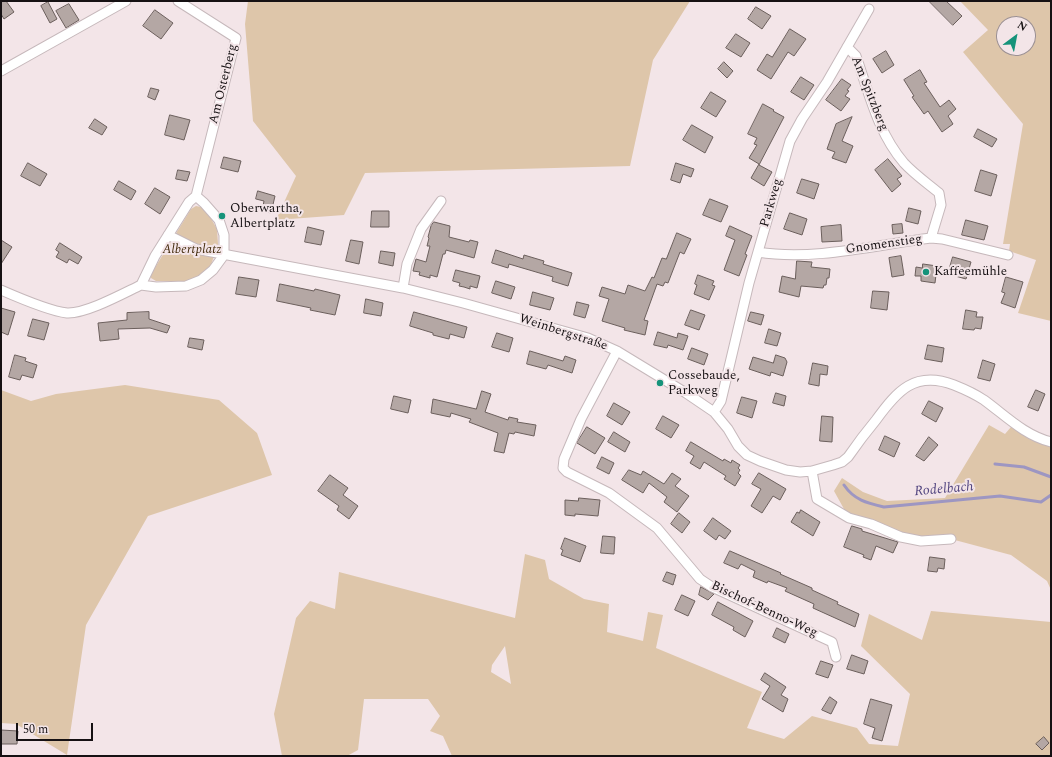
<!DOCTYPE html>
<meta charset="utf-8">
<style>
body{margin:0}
#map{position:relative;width:1052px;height:757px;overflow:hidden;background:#f3e5e8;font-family:Spectral,serif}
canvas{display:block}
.frame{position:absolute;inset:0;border:2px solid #161113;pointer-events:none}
.north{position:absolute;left:996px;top:16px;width:40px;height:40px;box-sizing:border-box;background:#f3e5e8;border:1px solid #9b9093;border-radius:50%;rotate:32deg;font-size:11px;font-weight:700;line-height:16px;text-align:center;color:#161113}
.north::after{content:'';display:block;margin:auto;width:14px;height:18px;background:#15937a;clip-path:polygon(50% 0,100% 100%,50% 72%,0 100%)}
.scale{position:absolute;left:16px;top:723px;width:77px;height:18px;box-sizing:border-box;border:2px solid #161113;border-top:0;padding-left:5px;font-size:12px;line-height:14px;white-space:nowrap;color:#161113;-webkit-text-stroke:3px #f3e5e8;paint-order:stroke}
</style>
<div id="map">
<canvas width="1052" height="757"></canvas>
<div class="frame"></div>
<div class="north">N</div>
<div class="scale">50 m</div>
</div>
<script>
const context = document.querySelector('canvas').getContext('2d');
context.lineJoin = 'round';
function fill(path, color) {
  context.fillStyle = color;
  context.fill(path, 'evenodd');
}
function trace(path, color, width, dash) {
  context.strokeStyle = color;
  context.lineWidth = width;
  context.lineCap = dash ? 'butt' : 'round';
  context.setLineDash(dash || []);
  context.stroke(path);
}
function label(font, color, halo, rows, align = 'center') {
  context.font = font + ' Spectral,serif';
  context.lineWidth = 4;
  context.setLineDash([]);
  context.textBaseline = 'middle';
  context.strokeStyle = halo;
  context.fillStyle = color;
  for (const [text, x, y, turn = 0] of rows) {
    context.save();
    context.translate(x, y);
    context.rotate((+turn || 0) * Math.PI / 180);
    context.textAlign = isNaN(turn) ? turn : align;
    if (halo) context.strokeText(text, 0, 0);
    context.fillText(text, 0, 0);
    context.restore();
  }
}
fill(new Path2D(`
 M248 1H690L653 60 630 166 365 173 344 215 276 220 296 176 253 121 245 24Z
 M960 1H1051V321L1018 313 1036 260 1009 251 1010 244H1003L1023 124 963 52 988 30ZM1004 24H1028V48H1004Z
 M196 206 201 207 209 215 217 229 218 244 211 265 199 277 186 281H156L151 278V274L191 209Z
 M125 385 219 400 257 433 272 475 148 516 86 625 67 755 16 724 1 723V390L31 401 56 394Z
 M989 425 1005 434 1011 427 1029 439 1051 447V590L1047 581 1011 555 951 539 921 541 849 518 834 491 842 478 863 492 887 501 945 498Z
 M525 554 545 560 549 579 584 599 609 604 607 632 643 641 648 612 663 615 656 648 762 692 747 728 784 739 812 716 857 728 869 744 898 746 910 694 861 646 869 614 922 640 931 611 1051 622V756H452L443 736 430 731 440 716 428 699H364L358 750 347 756H282L274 714 296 618 310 601 335 609 339 572 515 618ZM505 646 511 684 491 672 492 665Z`), '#dec6aa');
trace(new Path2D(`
 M995 464 1024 467 1051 477
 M844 485C854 500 867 503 884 507L1000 496 1041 502 1051 495`), '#9d96c2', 3);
const building = new Path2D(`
 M1 1H6L14 12 4 19 1 14Z
 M929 1H946L962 16 953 25Z
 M48 2 57 19 50 23 41 6Z
 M69 4 79 20 66 28 56 11Z
 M756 7 771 16 762 29 748 19Z
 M155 10 173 23 161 39 143 26Z
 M790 29 806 39 794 56 788 52 771 79 757 70 767 54 772 57Z
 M736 34 750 43 741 57 726 48Z
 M886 51 894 65 882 73 873 59Z
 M724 62 733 71 727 78 718 69Z
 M920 70 927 82 924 83 940 107 949 100 956 109 948 116 953 124 942 132 928 111 924 114 912 97 914 96 904 80Z
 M801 77 814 85 804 100 791 92Z
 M842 79 851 85 847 90 849 91 845 96 850 99 841 111 826 100Z
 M151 88 159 90 155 100 148 97Z
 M711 92 726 101 716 117 701 108Z
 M763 104 774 110 773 111 784 117 759 165 772 172 764 186 751 178 759 164 749 158 757 145 754 144 757 138 748 134Z
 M170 115 190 120 184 140 165 135Z
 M852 117 842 141 853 146 846 163 832 158 835 152 827 149 836 124Z
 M95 119 107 127 102 135 89 128Z
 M692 125 713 137 705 153 683 140Z
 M978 129 997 139 992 147 974 137Z
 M224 157 241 161 238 172 221 168Z
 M888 159 902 176 897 179 901 184 892 192 875 170Z
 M28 163 47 174 40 186 21 176Z
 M676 163 694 169 691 177 683 174 680 183 671 180Z
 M178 170 190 172 187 181 176 179Z
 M981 170 997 175 991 196 975 191Z
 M802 179 819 184 814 199 797 193Z
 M119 181 136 191 131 200 114 190Z
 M155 188 170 197 160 214 145 204Z
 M258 191 275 196 271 213 262 211 264 201 256 199Z
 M710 199 728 206 721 222 703 215Z
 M909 208 921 211 918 224 906 221Z
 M372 211H389V227H371Z
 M790 213 807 219 802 235 784 229Z
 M966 220 988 226 984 240 962 235Z
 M434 222 450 226 449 237 469 242 470 240 478 242 474 258 446 250 445 254H443L437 277 430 275V278L419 275 420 272 413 271 416 259 426 262 430 246H427L429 238 428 237 431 226Z
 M902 224 903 233 893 234 892 225Z
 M841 225 842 241 822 242 821 227Z
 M730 226 752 236 745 254 747 255 739 276 724 270 735 240 726 236Z
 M308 227 324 231 321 245 305 242Z
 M677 233 691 239 684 254 680 252 668 283 665 282 663 286 657 284 644 320 648 321 645 335 624 330 625 328 602 321 609 299 599 296 602 287 625 294 628 285 645 291 652 277 654 278 662 258 666 259Z
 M1 240 12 247 1 264Z
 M351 240 363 242 359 264 346 261Z
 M60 243 82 257 78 264 69 259 67 263 56 257 59 252 56 250Z
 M496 250 523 259 524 255 544 261 543 264 572 273 568 286 552 281 553 277 509 264 508 268 492 263Z
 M381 251 395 253 393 266 379 263Z
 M901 256 904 275 892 277 889 258Z
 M953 257 971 262 966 279 948 274Z
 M797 261 812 262 811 267 830 269 829 278H827L826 285H824L823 288 801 286 799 297 779 292 782 276 795 279Z
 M923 264 937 266 935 283 921 281V276H915L916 267 922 268Z
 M456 270 480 276 477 288 470 286V289L464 287 459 286 460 283 453 281Z
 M698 275 714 281 712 285 715 286 709 300 694 294 697 285 695 284Z
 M239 277 259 280 256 297 236 294Z
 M1006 277 1023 282 1015 308 1001 303 1005 293 1002 292Z
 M496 281 515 287 511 299 492 293Z
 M280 284 314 291 315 289 340 295 335 315 310 310 311 308 277 301Z
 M873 291 889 292 887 310 871 308Z
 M533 292 554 298 550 310 530 305Z
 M366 299 383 303 381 316 364 313Z
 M577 302 589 305 585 318 574 315Z
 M1 308 15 312 8 335 1 332Z
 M691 310 705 315 699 330 685 325Z
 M966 310 977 312 976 317H983L981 329 975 328 974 330 963 329Z
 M149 312V319L170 326 167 333 150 328 118 329 119 339 100 341 98 323 127 320V313Z
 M414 312 467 327 464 338 450 334 449 339 433 335V333L410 326Z
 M751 312 764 315 761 325 748 321Z
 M33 319 49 323 44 340 28 336Z
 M769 329 781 333 777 346 765 343Z
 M658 332 677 338 678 333 688 336 683 350 668 345 667 348 654 345Z
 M497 333 513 338 509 352 492 347Z
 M190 338 204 340 202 350 188 347Z
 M928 345 944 348 942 362 925 359Z
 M692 348 708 354 704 365 688 359Z
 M530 351 563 361 565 356 576 360 572 373 548 365 546 369 527 364Z
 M15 355 26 358 25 361 37 365 33 378 22 375 20 380 9 377Z
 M776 355 785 358 787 362 783 376 771 372 770 376 749 369 753 357 773 363Z
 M983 360 995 364 990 381 978 378Z
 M813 363 828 366 827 375 820 374 819 386 809 384Z
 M1036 390 1045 394 1038 411 1028 407Z
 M482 391 491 394 485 412 508 420 509 417 518 419 517 422 536 425 534 436 515 432 514 434 509 433 504 453 494 451 498 433 469 422 471 419 451 413 450 417 431 413 433 399 476 409Z
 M776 393 786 396 784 406 773 403Z
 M394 396 411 400 408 413 391 409Z
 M742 397 757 401 752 418 737 413Z
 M929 401 943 408 936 422 922 414Z
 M614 403 630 412 622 425 607 416Z
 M663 416 679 425 671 438 656 429Z
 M822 416 833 417 832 442 820 441Z
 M587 427 605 438 595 454 577 443Z
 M614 432 630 442 625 452 608 442Z
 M885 436 900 443 894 457 879 450Z
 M929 437 938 445 924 461 916 456Z
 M691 442 723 461 724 459 731 463 732 460 740 465 738 468 740 470 738 473 741 476 735 486 724 479 726 476 704 462 700 469 690 463 694 456 686 451Z
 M602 457 614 463 609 474 597 468Z
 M629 470 641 475 643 471 664 484 672 473 681 479 675 486 689 496 677 512 664 502 667 497 649 483 643 493 622 480Z
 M759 473 786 489 780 500 773 496 762 513 751 506 761 489 752 484Z
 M330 475 348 488 343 495 358 506 349 519 337 510 339 506 318 491Z
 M579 498 600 500 598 516 575 514V516L565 515V500L578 501Z
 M801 510 820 522 813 536 791 522 797 512 799 513Z
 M679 513 690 522 682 533 671 524Z
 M713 518 731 531 725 539 719 535 716 540 704 531Z
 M852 526 862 529V531L898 542 893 553 876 546 871 560 863 557 864 555 844 547Z
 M603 536 615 537 614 554 601 553Z
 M565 538 586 546 580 562 561 555 563 550 561 549Z
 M730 551 781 573 780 574 812 588V590L838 602 837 604 859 614 855 627 813 608 814 604 785 591 787 588 768 581 767 583 753 577 755 571 741 564 738 569 724 563Z
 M930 557 945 559 944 569 938 568 937 572 928 571Z
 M667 572 676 575 673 585 663 581Z
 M701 587 714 594 708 600 699 595Z
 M682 595 695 601 688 616 675 610Z
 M718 602 753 621 745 637 733 630 734 627 712 615Z
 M777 628 789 634 785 643 773 637Z
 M852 655 868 661 864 674 847 669Z
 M821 661 833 665 828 678 816 674Z
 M765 673 786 687 781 695 788 699 783 712 762 699 770 686 761 680Z
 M830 697 837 702 831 714 822 710Z
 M871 699 892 705 882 741 872 738 875 728 864 724Z
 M1 730 18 731 17 744H1Z
 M1044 737 1049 743 1042 750 1036 744Z`);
fill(building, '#b4a7a4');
trace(building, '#6b5f5c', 1);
const street = new Path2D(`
 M178 1 236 38 196 196
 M847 47 856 56C869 93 878 133 904 163 914 174 927 183 939 193L941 205 931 238
 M1 71 126 1
 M168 235 196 249 403 288 463 303 588 338 617 351 686 393 714 412 728 429 738 446 747 455 760 461 786 470 800 472 812 471 833 465 842 462 848 457C857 444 866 432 876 420 897 391 915 370 954 385 964 389 975 394 984 400 1006 416 1024 435 1051 442
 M758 252C814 261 875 245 931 238L942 239 1008 255
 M141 285 156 287 186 286 201 280 213 270 224 255V235L219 220 204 203 196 196
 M141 285 155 256 189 202 196 196
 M403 288 407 264 421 229 441 201
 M1 290C17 297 50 311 67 313 86 314 124 293 141 285
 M617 351 581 419 564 459 563 468 567 472 609 493 657 528 700 579 712 587 832 642 836 657
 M714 412 721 401 749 283 790 141 802 119 827 82 869 9
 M812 471 817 499 849 518 871 524 901 537 921 541 951 539`);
trace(street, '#c6b8bb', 11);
trace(street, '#fff', 9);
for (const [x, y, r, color] of [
 [222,216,4,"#15937a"],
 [926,272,4,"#15937a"],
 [660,383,4,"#15937a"]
]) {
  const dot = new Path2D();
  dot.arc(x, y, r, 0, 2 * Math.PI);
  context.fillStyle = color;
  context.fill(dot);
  trace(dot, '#f3e5e8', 1.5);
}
label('13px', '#161113', '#f3e5e8', [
 ["Am Osterberg",224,84,-76],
 ["Am Spitzberg",869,94,68],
 ["Parkweg",772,203,-74],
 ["Gnomenstieg",884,245,-8],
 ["Weinbergstraße",563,333,18],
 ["Bischof-Benno-Weg",764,610,25]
]);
label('13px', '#161113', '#f3e5e8', [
 ["Oberwartha,",230,209],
 ["Albertplatz",230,224],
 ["Kaffeemühle",934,272],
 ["Cossebaude,",668,376],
 ["Parkweg",668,391]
], 'left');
label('italic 13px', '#442c0d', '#f3e5e8', [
 ["Albertplatz",192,250]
]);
label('italic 14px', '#534680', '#f3e5e8', [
 ["Rodelbach",944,490,-5]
]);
</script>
